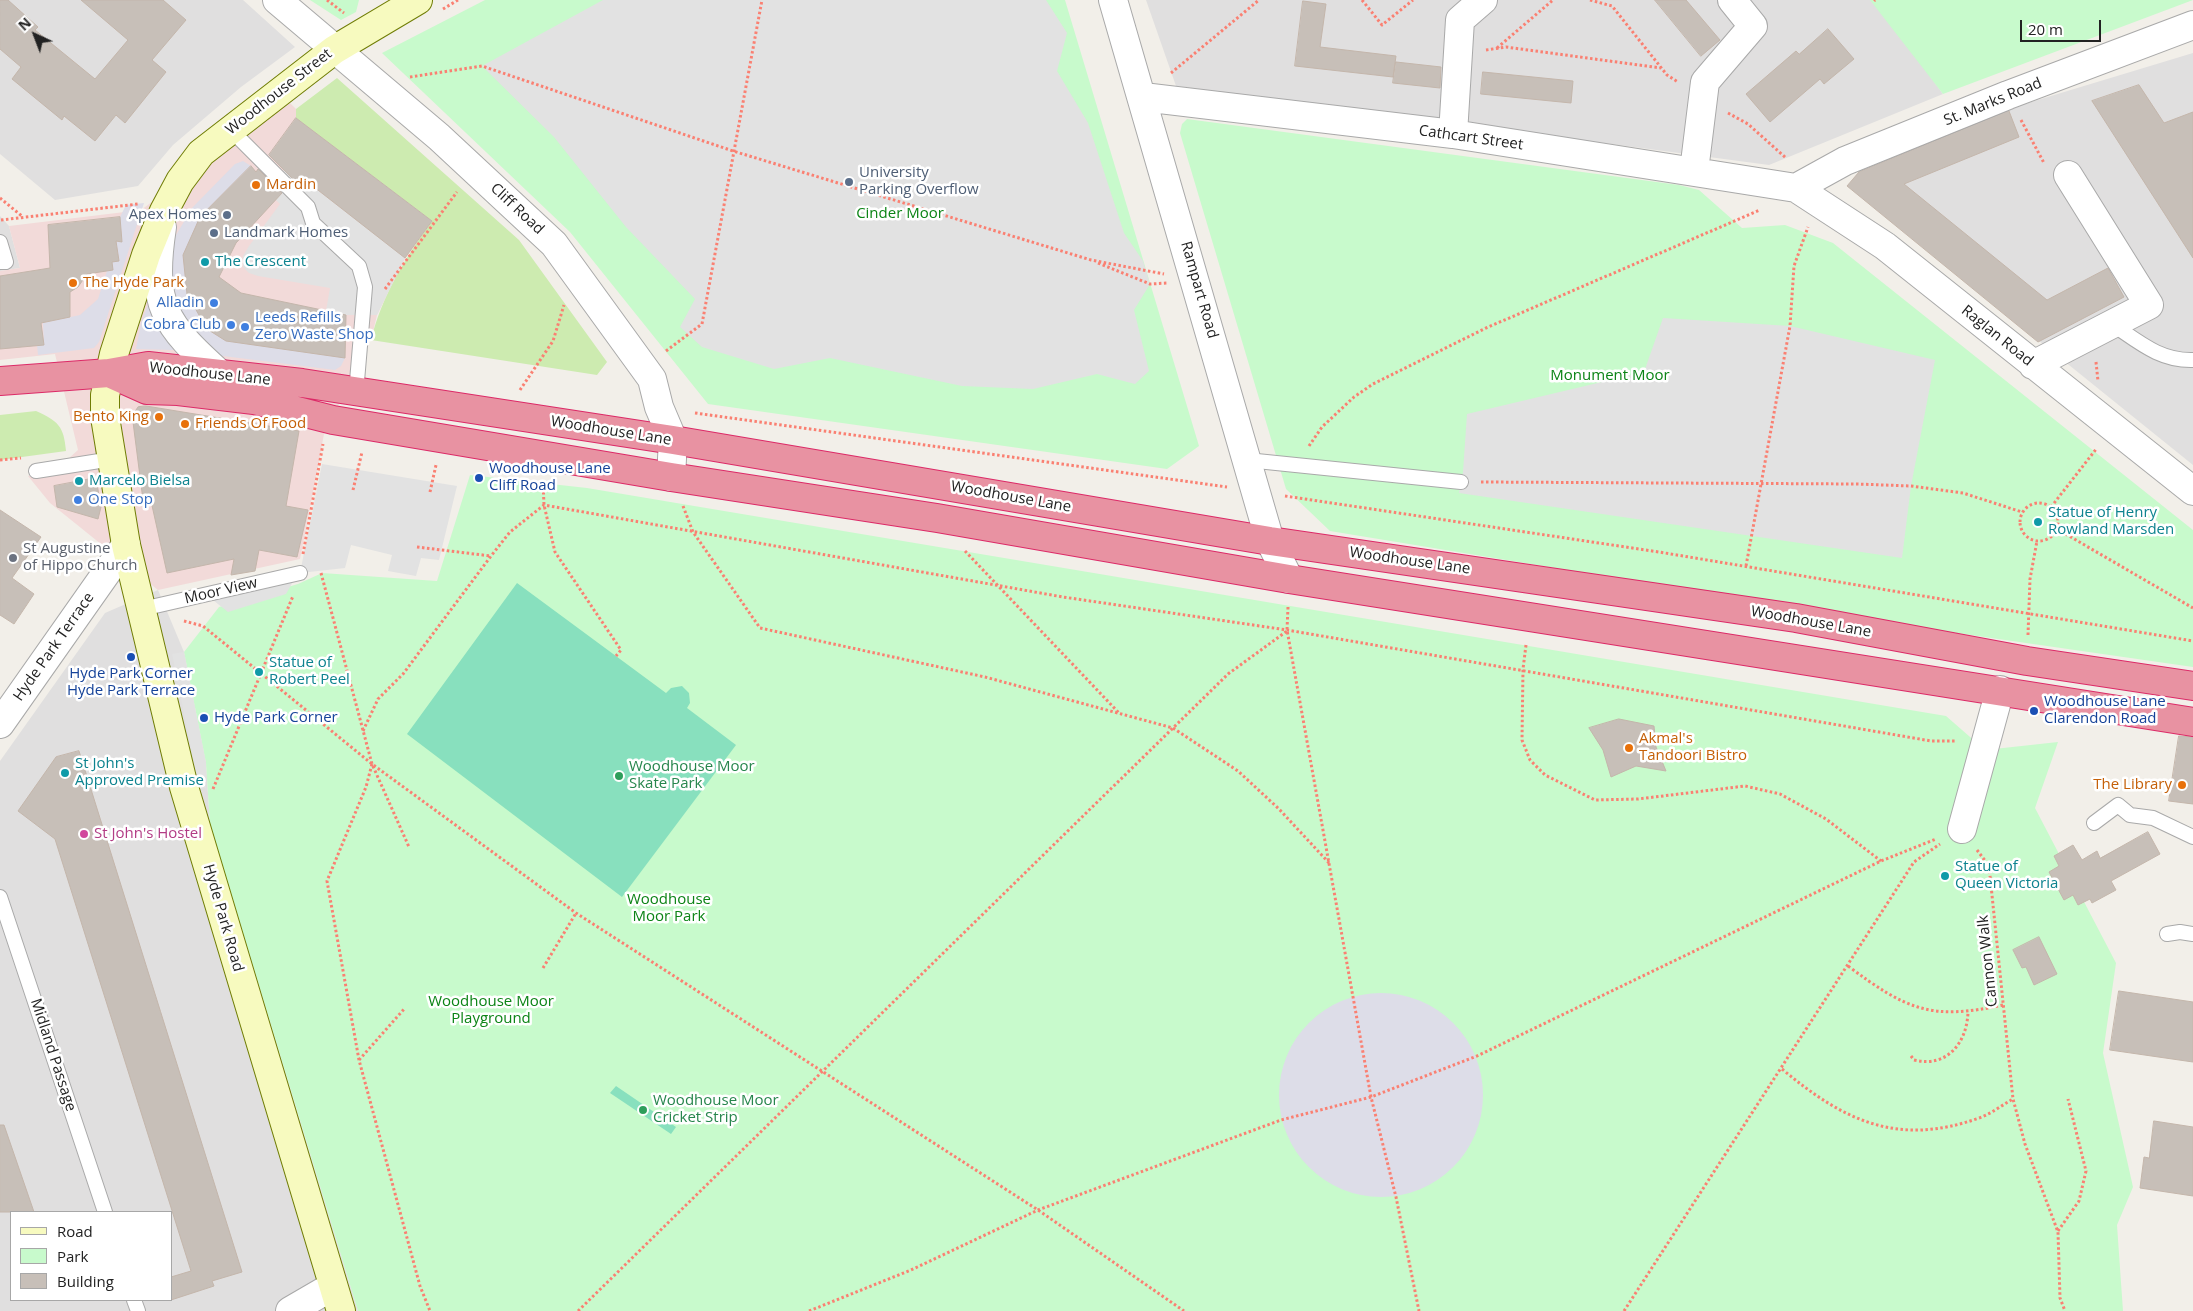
<!DOCTYPE html>
<style>
body{margin:0}
#map{position:relative;width:2193px;height:1311px;overflow:hidden;background:#f2efe9;font-family:"Open Sans",sans-serif}
canvas{display:block}
.legend{position:absolute;left:10px;top:1211px;width:162px;height:90px;box-sizing:border-box;background:#fff;border:1px solid #a7a7a7;margin:0;padding:6px 9px;list-style:none;font-size:15px;color:#222}
.legend li{display:flex;align-items:center;gap:10px;height:25px}
.legend b{width:25px;border:1px solid #a7a7a7}
.north{position:absolute;left:10px;top:10px;width:50px;height:50px;-webkit-text-stroke:4px #fff;paint-order:stroke;rotate:317deg;font-size:14px;font-weight:700;line-height:20px;text-align:center;color:#222}
.north::after{content:'';display:block;margin:auto;width:18px;height:22px;background:#222;clip-path:polygon(50% 0,100% 100%,50% 72%,0 100%)}
.scale{position:absolute;left:2020px;top:20px;width:81px;height:22px;box-sizing:border-box;border:2px solid #222;border-top:0;padding-left:6px;font-size:15px;line-height:18px;white-space:nowrap;color:#222;-webkit-text-stroke:4px #fff;paint-order:stroke}
</style>
<div id="map">
<canvas width="2193" height="1311"></canvas>
<ul class="legend">
<li><b style="height:6px;background:#f7fabf"></b>Road</li>
<li><b style="height:14px;background:#c8facc"></b>Park</li>
<li><b style="height:14px;background:#c7bfb8"></b>Building</li>
</ul>
<div class="north">N</div>
<div class="scale">20 m</div>
</div>
<script>
const context = document.querySelector('canvas').getContext('2d');
context.lineJoin = 'round';
function fill(path, color) {
  context.fillStyle = color;
  context.fill(path, 'evenodd');
}
function trace(path, color, width, dash) {
  context.strokeStyle = color;
  context.lineWidth = width;
  context.lineCap = dash ? 'butt' : 'round';
  context.setLineDash(dash || []);
  context.stroke(path);
}
function label(font, color, halo, rows, align = 'center') {
  context.font = font + ' "Open Sans",sans-serif';
  context.lineWidth = 5;
  context.setLineDash([]);
  context.textBaseline = 'middle';
  context.strokeStyle = halo;
  context.fillStyle = color;
  for (const [text, x, y, turn = 0] of rows) {
    context.save();
    context.translate(x, y);
    context.rotate((+turn || 0) * Math.PI / 180);
    context.textAlign = isNaN(turn) ? turn : align;
    if (halo) context.strokeText(text, 0, 0);
    context.fillText(text, 0, 0);
    context.restore();
  }
}
fill(new Path2D(`
 M0 0H243L295 47 241 87 173 145 138 186 55 200 0 154Z
 M1146 0H1875L1943 94 1769 165 1176 86Z
 M2193 53V465L1847 186 1861 169 2008 109Z
 M0 216 9 226 20 268 0 271Z
 M158 590 184 652 206 763 210 824 358 1311H0V761L105 613ZM11 1212H171V1300H11Z`), '#e0dfdf');
fill(new Path2D(`
 M279 92 296 109 297 118 432 221 405 258 377 315 371 340 324 434 300 559 158 590 50 503 28 476 58 468 78 450 55 354 0 360V271L20 268 9 226 141 210 180 181Z`), '#f2dad9');
fill(new Path2D(`
 M337 78 519 240 607 362 597 375 371 340C382 296 405 258 432 221L296 118V109Z
 M36 411C58 421 64 426 66 451L0 460V415Z`), '#cdebb0');
fill(new Path2D(`
 M310 0H359L356 12 341 20Z
 M485 0H1065L1199 446 1167 469 708 404 570 232 382 53Z
 M1870 0H2193L1943 94Z
 M1187 119 1679 185 1699 190 1742 228 1785 225 1833 243 2193 530V667L1901 625 1330 531 1286 489 1180 133 1182 124Z
 M470 475 587 488 1946 716 1985 750 2058 742 2035 808 2116 963 2103 1053 2133 1187 2117 1225 2123 1311H358L210 824 206 763 184 652 219 607 298 584 322 573 437 581Z`), '#c8facc');
fill(new Path2D(`
 M517 583 666 693 671 688 682 686 689 693 690 703 687 708 736 745 622 897 407 734Z
 M616 1086 676 1127 671 1134 610 1093Z`), '#88e0be');
fill(new Path2D(`
 M603 0H1046L1067 33 1057 71 1088 123 1124 233 1143 261 1150 284 1134 310 1149 371 1135 384 1097 374 1033 389 962 386 830 358 774 369 702 347 680 327 695 299 626 227 554 137 482 66Z
 M270 153 405 258 377 315H346L326 311 330 288 258 276 249 273 243 267V256L249 246 280 204 275 199 287 187 282 164Z
 M1663 318 1790 326 1935 360 1911 486 1902 558 1459 493 1463 472 1467 414 1644 372Z
 M322 464 457 486 439 560 421 558 416 576 388 571 392 555 351 545 345 568 300 573Z
 M295 578 286 594 228 612 213 600Z
 M184 652 206 763V788L199 789 172 654Z`), '#e2e2e2');
fill(new Path2D(`
 M243 161 251 166 200 217 183 255 187 294 207 329 226 341 345 358 341 366 335 370 175 350 136 349 141 323 169 247 192 208 235 164Z
 M144 203 99 342 94 348 38 355 37 345H44L43 323 80 315 98 299 107 271 112 270V262L119 260 116 241H122L120 217 126 205Z
 M1279 1095a102 102 0 1 1 204 0a102 102 0 1 1-204 0Z`), '#dddde8');
const building = new Path2D(`
 M0 0H8L38 27 35 30 95 79 128 40 81 0H163L186 20 152 60 166 72 125 123 116 115 95 141 64 116 62 120 12 79 21 67 0 49Z
 M1655 0H1686L1720 40 1701 56Z
 M1303 1 1326 4 1320 47 1396 56 1393 77 1295 66Z
 M1828 29 1854 59 1824 84 1820 79 1770 122 1746 94 1796 51 1799 54Z
 M1396 62 1441 67 1440 88 1393 83Z
 M1483 72 1573 81 1571 103 1481 94Z
 M2139 85 2164 123 2193 112V258L2092 101Z
 M2009 111 2019 137 1904 184 2047 300 2108 268 2124 297 2038 342 1847 186 1859 172Z
 M296 118 432 221 405 258 300 176 295 181 269 155Z
 M251 166 256 172 258 169 282 193 236 243 219 277 241 293 346 315 345 358 226 341 207 329 187 294 183 255 200 217Z
 M120 217 122 242 116 241 119 261 112 262 113 270 87 274 78 287 70 292V317L41 323 44 345 0 349V276L50 268 48 225Z
 M146 406 299 431 286 506 308 510 297 557 259 550 255 571 231 575 234 559 167 573 151 501 143 500 133 422 134 413 138 407Z
 M96 478 101 507 98 519 57 507 54 486Z
 M0 510 41 537 12 578 34 594 14 624 0 615Z
 M1619 719 1654 726 1656 747 1666 771 1636 766 1611 777 1603 750 1589 728Z
 M2179 736 2193 737V804L2169 801Z
 M79 751 242 1272 212 1281 214 1286 171 1300V1277L191 1271 55 839 18 811 56 757Z
 M2148 832 2160 854 2111 881 2116 890 2092 903 2090 899 2078 905 2073 895 2064 900 2049 872 2059 866 2054 856 2073 845 2082 860 2097 851 2100 858Z
 M2039 937 2057 974 2034 985 2026 967 2022 968 2013 950Z
 M2119 991 2193 1002V1062L2110 1050Z
 M2154 1121 2193 1127V1196L2140 1188 2144 1157 2149 1158Z
 M0 1125H4L34 1212H0Z`);
fill(building, '#c7bfb8');
trace(building, '#c4b6ab', 1);
const lane = new Path2D(`
 M230 129 308 207 313 223 359 266 365 287 356 393
 M0 242 6 262H0
 M2112 324C2139 342 2160 361 2193 360
 M1247 460 1461 482
 M36 471 112 459
 M142 609 300 573
 M2094 823 2118 805 2130 815 2153 818 2193 837
 M0 897 105 1212
 M2167 934 2180 932 2193 934
 M134 1300 138 1311`);
const street = new Path2D(`
 M277 0 439 137 554 244 652 379 659 407 673 440 671 477
 M1113 0 1270 541 1289 579
 M1143 97 1453 134 1796 188 1885 246 2193 491
 M1453 134 1460 20 1483 0
 M1694 171 1705 82 1753 26 1732 0
 M1796 188 1845 161 2008 95 2193 25
 M162 227C150 305 164 324 221 375
 M2033 365 2149 305 2068 175
 M0 724 126 545
 M1962 829 2000 690
 M290 1311 333 1286`);
const secondary = new Path2D(`
 M341 1311 184 787 126 545 105 417V395L114 354 146 255 164 211 180 181 201 153 334 50 418 0`);
const highway = new Path2D(`
 M109 373 147 390 178 391 254 400 333 420 671 477 937 518 1289 579 2193 722
 M0 381 109 373 148 366 302 383 673 440 1270 541 1796 618 2027 661 2193 686`);
trace(lane, '#a9a9a9', 16);
trace(street, '#a9a9a9', 30);
trace(secondary, '#707d05', 30);
trace(highway, '#dc2a67', 30);
trace(new Path2D(`
 M327 0 344 13
 M1362 0 1382 25 1413 0
 M1590 0 1612 6 1667 75 1678 82
 M1874 1 1875 0
 M443 9 458 0
 M1497 48 1553 0
 M1486 50 1506 47 1661 68
 M1171 73 1259 0
 M410 77 482 66 733 151 1091 260 1164 274
 M1728 113 1748 124 1786 158
 M2021 120 2044 163
 M0 198 23 217
 M1 220 138 204
 M1098 263 1150 284 1168 283
 M385 289 457 192
 M666 351 702 324 762 0
 M2096 362 2098 381
 M520 390 553 341 564 305
 M695 413 1227 487
 M1309 446 1322 427 1354 397 1373 384 1486 328 1760 210
 M0 460 21 458
 M543 482 544 505 555 552 621 650 616 656
 M1481 482 1857 484 1911 486 1963 493 2022 512
 M353 490 362 452
 M430 492 436 465
 M1285 496 1659 552 2193 641
 M2020 522a19 19 0 1 1 38 0a19 19 0 1 1-38 0Z
 M683 506 693 532 760 628 985 677 1173 728 1238 771 1279 809 1330 864
 M2051 507 2097 448
 M2057 529 2193 608
 M417 547 491 556
 M965 551 1119 713
 M303 554 323 444
 M1746 566 1790 326 1794 266 1808 227
 M321 573 372 764 409 847
 M1288 607 1287 630 1371 1097 1396 1197 1419 1311
 M184 621 203 626 372 764 576 913 1038 1210 1184 1311
 M2028 635 2030 579 2037 541
 M1526 645 1523 669 1522 740 1530 760 1545 775 1595 800 1638 799 1745 786 1780 794 1826 819 1881 861
 M363 731 378 699 403 674 491 556 510 532 544 505 1063 597 1287 630 1931 741H1957
 M372 764 366 787 327 881 359 1060 420 1286 430 1311
 M213 789 293 596
 M1977 850 1989 866 2013 1099 2025 1144 2058 1232 2060 1298 2065 1311
 M1848 966C1906 1009 1930 1021 2003 1005
 M543 968 576 913
 M1911 1056 1914 1060C1947 1068 1967 1043 1968 1012
 M359 1060 405 1008
 M1782 1069C1844 1121 1898 1147 1979 1118 1991 1114 2002 1105 2013 1099
 M2058 1231 2079 1201 2086 1171 2068 1099
 M578 1311 1228 674 1287 631
 M809 1311 911 1270 1038 1210 1281 1120 1371 1097 1477 1056 1881 861 1936 839
 M1624 1311 1914 862 1940 844`), '#fa8072', 3, [2.5, 2.5]);
trace(lane, '#fff', 14);
trace(street, '#fff', 28);
trace(secondary, '#f7fabf', 28);
trace(highway, '#e892a2', 28);
for (const [x, y, r, color] of [
 [849,182,5,"#5c6f8a"],
 [256,185,5,"#e8710a"],
 [227,215,5,"#5c6f8a"],
 [214,233,5,"#5c6f8a"],
 [205,262,5,"#0f9aa8"],
 [73,283,5,"#e8710a"],
 [214,303,5,"#3f7fe0"],
 [231,325,5,"#3f7fe0"],
 [245,327,5,"#3f7fe0"],
 [159,417,5,"#e8710a"],
 [185,424,5,"#e8710a"],
 [479,478,5,"#1a4fb4"],
 [79,481,5,"#0f9aa8"],
 [78,500,5,"#3f7fe0"],
 [2038,522,5,"#0f9aa8"],
 [13,558,5,"#6b7280"],
 [131,657,5,"#1a4fb4"],
 [259,672,5,"#0f9aa8"],
 [2034,711,5,"#1a4fb4"],
 [204,718,5,"#1a4fb4"],
 [1629,748,5,"#e8710a"],
 [65,773,5,"#0f9aa8"],
 [619,776,5,"#2e9e5b"],
 [2182,785,5,"#e8710a"],
 [84,834,5,"#d1479c"],
 [1945,876,5,"#0f9aa8"],
 [643,1110,5,"#2e9e5b"]
]) {
  const dot = new Path2D();
  dot.arc(x, y, r, 0, 2 * Math.PI);
  context.fillStyle = color;
  context.fill(dot);
  trace(dot, '#fff', 2);
}
label('15px', '#222', '#fff', [
 ["Woodhouse Street",279,92,-38],
 ["St. Marks Road",1993,102,-22],
 ["Cathcart Street",1471,138,8],
 ["Cliff Road",517,209,43],
 ["Rampart Road",1199,290,74],
 ["Raglan Road",1997,336,39],
 ["Woodhouse Lane",210,374,6],
 ["Woodhouse Lane",611,431,9],
 ["Woodhouse Lane",1011,497,10],
 ["Woodhouse Lane",1410,561,8],
 ["Moor View",221,591,-13],
 ["Woodhouse Lane",1811,622,10],
 ["Hyde Park Terrace",54,647,-55],
 ["Hyde Park Road",223,918,74],
 ["Cannon Walk",1988,961,-96],
 ["Midland Passage",53,1055,72]
]);
label('15px', '#4e5e75', '#fff', [
 ["University",859,173],
 ["Parking Overflow",859,190],
 ["Apex Homes",217,215,"right"],
 ["Landmark Homes",224,233]
], 'left');
label('15px', '#c56008', '#fff', [
 ["Mardin",266,185],
 ["The Hyde Park",83,283],
 ["Bento King",149,417,"right"],
 ["Friends Of Food",195,424],
 ["Akmal's",1639,739],
 ["Tandoori Bistro",1639,756],
 ["The Library",2172,785,"right"]
], 'left');
label('15px', '#0c8416', '#fff', [
 ["Cinder Moor",900,214],
 ["Monument Moor",1610,376],
 ["Woodhouse",669,900],
 ["Moor Park",669,917],
 ["Woodhouse Moor",491,1002],
 ["Playground",491,1019]
]);
label('15px', '#0d838f', '#fff', [
 ["The Crescent",215,262],
 ["Marcelo Bielsa",89,481],
 ["Statue of Henry",2048,513],
 ["Rowland Marsden",2048,530],
 ["Statue of",269,663],
 ["Robert Peel",269,680],
 ["St John's",75,764],
 ["Approved Premise",75,781],
 ["Statue of",1955,867],
 ["Queen Victoria",1955,884]
], 'left');
label('15px', '#366cbe', '#fff', [
 ["Alladin",204,303],
 ["Leeds Refills",255,318,"left"],
 ["Zero Waste Shop",255,335,"left"],
 ["Cobra Club",221,325],
 ["One Stop",88,500,"left"]
], 'right');
label('15px', '#164399', '#fff', [
 ["Woodhouse Lane",489,469],
 ["Cliff Road",489,486],
 ["Hyde Park Corner",131,674,"center"],
 ["Hyde Park Terrace",131,691,"center"],
 ["Woodhouse Lane",2044,702],
 ["Clarendon Road",2044,719],
 ["Hyde Park Corner",214,718]
], 'left');
label('15px', '#5b616d', '#fff', [
 ["St Augustine",23,549],
 ["of Hippo Church",23,566]
], 'left');
label('15px', '#27864d', '#fff', [
 ["Woodhouse Moor",629,767],
 ["Skate Park",629,784],
 ["Woodhouse Moor",653,1101],
 ["Cricket Strip",653,1118]
], 'left');
label('15px', '#b23c85', '#fff', [
 ["St John's Hostel",94,834]
], 'left');
</script>
